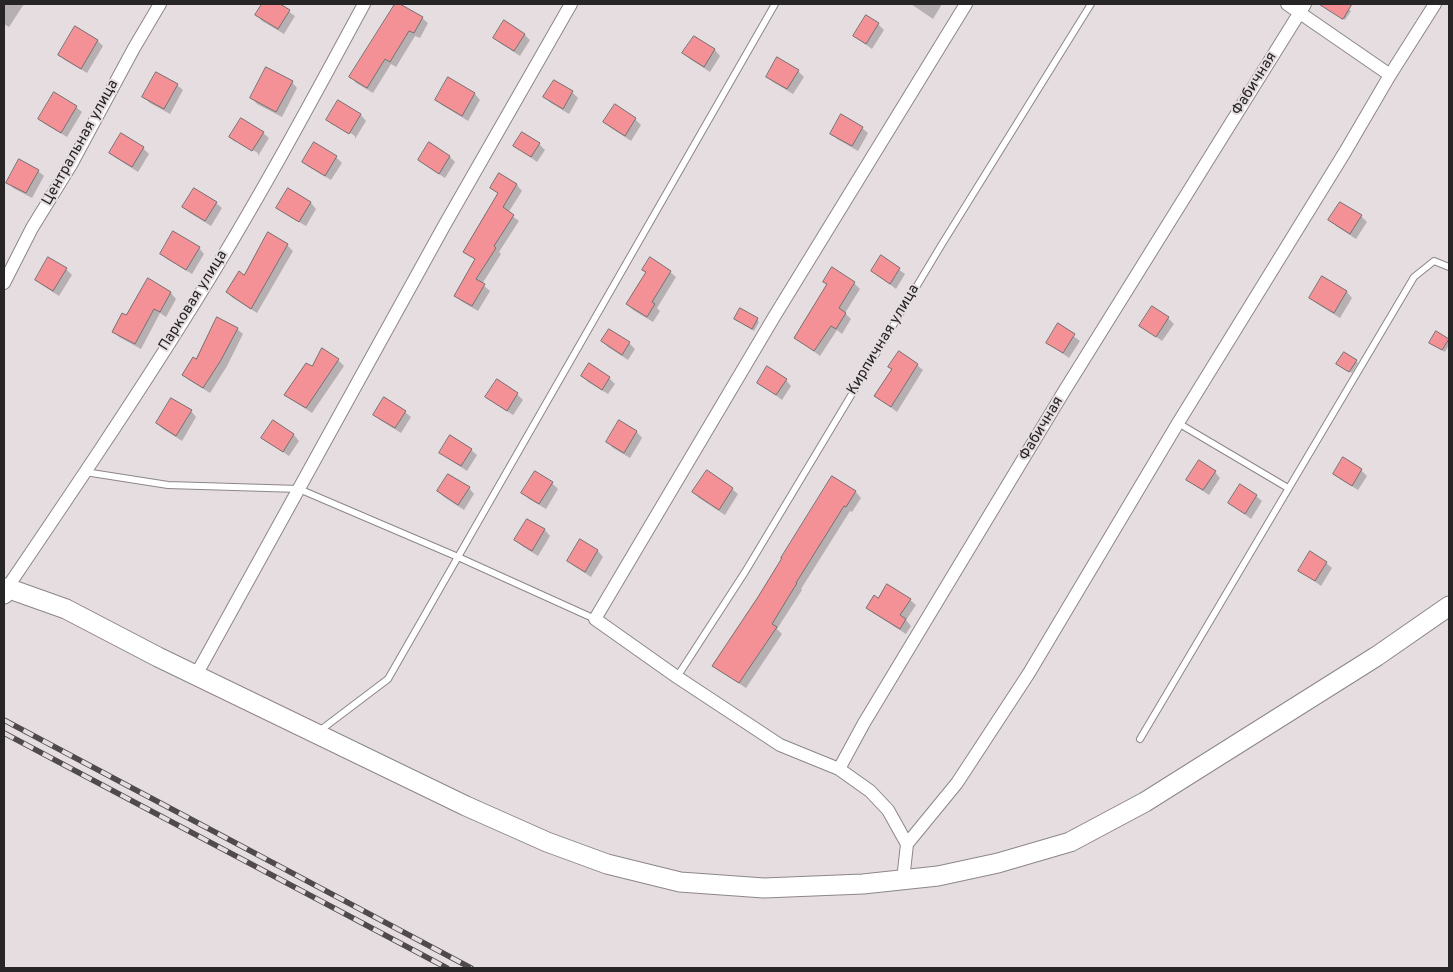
<!DOCTYPE html>
<meta charset="utf-8">
<style>
body{margin:0}
#map{position:relative;width:1453px;height:972px;overflow:hidden;background:#e5dde0;font-family:Overpass,sans-serif}
canvas{display:block}
.frame{position:absolute;inset:0;border:5px solid #272526;pointer-events:none}
</style>
<div id="map">
<canvas width="1453" height="972"></canvas>
<div class="frame"></div>
</div>
<script>
const context = document.querySelector('canvas').getContext('2d');
context.lineJoin = 'round';
function fill(path, color) {
  context.fillStyle = color;
  context.fill(path, 'evenodd');
}
function trace(path, color, width, dash) {
  context.strokeStyle = color;
  context.lineWidth = width;
  context.lineCap = dash ? 'butt' : 'round';
  context.setLineDash(dash || []);
  context.stroke(path);
}
function label(font, color, halo, rows, align = 'center') {
  context.font = font + ' Overpass,sans-serif';
  context.lineWidth = 4;
  context.setLineDash([]);
  context.textBaseline = 'middle';
  context.strokeStyle = halo;
  context.fillStyle = color;
  for (const [text, x, y, turn = 0] of rows) {
    context.save();
    context.translate(x, y);
    context.rotate((+turn || 0) * Math.PI / 180);
    context.textAlign = isNaN(turn) ? turn : align;
    if (halo) context.strokeText(text, 0, 0);
    context.fillText(text, 0, 0);
    context.restore();
  }
}
fill(new Path2D(`
 M4 4H24L9 27 4 24Z
 M263 4H278L295 16 284 34 262 21 257 15Z
 M396 4 422 18 428 23 420 38 415 36 396 67 391 64 373 93 356 83 351 77Z
 M911 4H942L933 19Z
 M1335 4H1341L1351 11 1345 20 1331 11Z
 M504 22 525 35 530 40 520 56 500 43 494 38Z
 M878 24 884 30 872 49 854 36Z
 M75 27 98 41 103 46 87 73 65 60 59 55Z
 M694 37 715 50 720 56 710 72 690 59 684 53Z
 M798 71 804 77 793 94 773 82 767 77Z
 M449 79 475 94 480 100 468 121 442 105 436 99Z
 M292 82 297 88 282 117 257 104 252 98Z
 M554 82 572 92 578 98 569 114 551 103 545 97Z
 M177 85 183 90 170 114 150 103 144 97Z
 M338 102 361 115 366 121 355 139V136L333 122V125L328 120Z
 M615 106 635 119 641 125 631 141 611 128 605 122Z
 M76 107 82 112 67 137 45 124 39 118Z
 M862 128 868 133 858 151 837 139 832 133Z
 M263 133 269 138 258 156V153L235 140V142L230 137Z
 M429 144 450 157 455 162 445 178 425 165 419 160Z
 M539 144 545 150 537 162 515 146Z
 M143 148 149 154 138 172 116 158 110 153Z
 M336 157 342 163 331 180 309 167 304 161Z
 M38 171 44 176 32 198 13 188 8 182Z
 M500 175 517 185 522 191 508 213 519 221 499 252 501 254 482 284 490 291 478 311 461 301 456 295 476 260 465 251 499 194 492 187Z
 M289 190 311 203 316 209 306 226 284 213 278 207Z
 M216 203 222 208 211 226 190 213 184 207Z
 M1361 216 1367 222 1356 239 1336 226 1330 220Z
 M287 245 293 251 257 313 233 298 227 292 245 276Z
 M199 248 204 254 192 274 167 259 161 253Z
 M881 257 905 274 896 289 872 271Z
 M66 269 72 275 59 296 42 285 36 280Z
 M832 269 854 283 860 289 845 313 851 319 842 334 837 330 820 356 796 338 828 285 824 281Z
 M670 272 676 277 657 308 660 311 653 322 633 310 627 304Z
 M1322 277 1347 292 1352 298 1340 318 1316 303 1310 297Z
 M149 280 171 293 176 299 166 317 160 313 141 349 119 337 114 332 127 316Z
 M1168 318 1174 324 1162 341 1141 326Z
 M757 319 759 322 754 331 738 321Z
 M1059 325 1080 341 1069 358 1048 343Z
 M237 329 243 334 227 366 210 393 189 380 183 374 197 361Z
 M1448 340 1449 345 1445 352 1433 345Z
 M602 341 629 343 635 349 628 360 608 347Z
 M338 360 344 366 312 413 292 400 286 394 312 368Z
 M1356 361 1358 363 1352 373 1340 366Z
 M917 365 923 370 897 412 876 396Z
 M583 376 609 378 615 384 608 394 588 382Z
 M786 380 791 386 782 400 758 382Z
 M517 394 523 400 513 415 493 402 487 397Z
 M191 411 196 417 182 441 163 429 157 423Z
 M405 412 411 417 401 433 380 420 375 414Z
 M273 422 294 435 299 441 289 456 269 443 263 438Z
 M620 422 637 432 642 438 630 458 613 448 608 442Z
 M471 450 477 455 467 471 447 458 441 452Z
 M1361 470 1367 476 1358 490 1340 479 1334 474Z
 M1215 472 1220 478 1209 495 1194 485 1188 480Z
 M833 477 856 492 861 498 852 512 850 511 801 589 802 590 777 629 782 634 746 688 720 671 714 666 759 597Z
 M552 483 558 489 546 509 529 499 523 493Z
 M469 488 474 494 464 510 444 497 438 491Z
 M732 489 738 494 725 515 699 498 694 492Z
 M1256 496 1262 501 1251 519 1230 503Z
 M528 520 545 530 550 536 538 556 522 546 516 540Z
 M581 541 598 551 603 557 591 577 574 566 568 561Z
 M1326 563 1332 568 1321 586 1299 570Z
 M879 600H910L916 605 906 620 911 626 906 634 873 613 867 608Z`), '#0003');
const building = new Path2D(`
 M262 4H280L290 10 278 29 255 15Z
 M395 4H400L423 17 414 33 409 31 390 62 385 59 367 88 349 77Z
 M1319 4H1352L1343 19Z
 M866 15 879 23 866 44 853 36Z
 M504 20 525 34 514 51 493 38Z
 M75 26 98 40 81 69 58 55Z
 M694 36 715 49 704 67 682 53Z
 M777 57 799 70 787 89 766 77Z
 M266 67 293 81 276 112 250 98Z
 M156 72 178 84 164 109 142 97Z
 M448 77 475 93 462 116 435 100Z
 M554 80 573 91 563 109 543 97Z
 M54 92 77 106 61 133 38 119Z
 M338 100 361 114 349 134 326 120Z
 M615 104 636 118 625 136 603 122Z
 M841 114 863 127 852 146 830 134Z
 M241 118 264 132 252 151 229 137Z
 M522 132 540 143 531 157 513 146Z
 M121 133 144 147 132 167 109 153Z
 M314 142 337 156 325 176 302 162Z
 M429 142 450 156 439 174 418 160Z
 M19 159 39 170 26 193 6 183Z
 M499 173 517 184 503 207 514 215 494 246 496 248 476 279 485 284 472 306 454 296 475 259 463 252 498 193 490 188Z
 M194 188 217 202 205 221 182 207Z
 M288 188 311 202 299 222 276 208Z
 M1340 202 1362 215 1350 234 1328 220Z
 M173 231 200 247 186 270 160 254Z
 M268 232 288 244 251 309 226 292 239 271 244 275Z
 M881 255 900 268 890 284 871 271Z
 M48 257 67 268 53 291 35 280Z
 M650 257 671 271 652 302 655 304 647 317 626 304 646 272 642 270Z
 M832 267 855 282 839 308 846 313 836 329 831 326 814 351 794 338 827 284 823 282Z
 M1322 276 1347 291 1334 313 1309 298Z
 M148 278 171 292 160 312 154 309 135 344 112 332 122 313 126 315Z
 M1152 306 1169 317 1156 337 1139 326Z
 M740 308 758 318 752 329 734 319Z
 M217 317 238 328 221 360 203 388 182 375 193 357 196 359Z
 M1058 323 1075 334 1063 353 1046 343Z
 M609 329 630 342 622 355 601 341Z
 M1436 331 1449 339 1442 350 1429 343Z
 M322 348 339 359 306 408 284 395 306 363 312 366Z
 M899 351 918 364 891 407 874 396 892 369 888 367Z
 M1344 352 1357 360 1349 372 1336 364Z
 M589 363 610 377 602 390 581 376Z
 M767 366 787 379 776 395 757 383Z
 M497 379 518 393 507 411 485 397Z
 M384 397 406 411 395 428 373 415Z
 M171 398 192 410 176 436 156 423Z
 M273 420 294 434 283 452 261 438Z
 M619 420 637 431 624 453 606 442Z
 M450 435 472 449 461 466 439 453Z
 M1343 457 1362 469 1352 486 1333 474Z
 M1199 460 1216 471 1203 490 1186 480Z
 M707 470 733 488 719 510 692 492Z
 M535 471 553 482 539 504 521 493Z
 M448 474 470 487 458 505 437 491Z
 M832 476 856 491 846 507 844 506 796 583H797L772 624 777 627 739 683 712 666 758 597 782 558H781Z
 M1240 484 1257 495 1245 514 1228 503Z
 M527 519 545 529 532 551 514 540Z
 M580 539 598 550 585 572 567 561Z
 M1310 551 1327 562 1315 581 1298 571Z
 M887 584 911 599 900 615 906 619 900 629 866 608 874 595 878 598Z`);
fill(building, '#f49197');
trace(building, '#766f6f', 1);
const lane = new Path2D(`
 M1178 423 1288 488
 M85 472 168 485 299 489 458 557 595 619
 M677 677 745 572 942 244 1091 4
 M318 732 388 679 775 4
 M1140 739 1414 277 1434 261 1449 267`);
const street = new Path2D(`
 M1287 4 1390 75
 M4 283 32 228 72 163 134 48 160 4
 M7 588C70 495 133 402 192 307 254 208 309 106 364 4
 M196 675 444 226 571 4
 M839 769 780 745 677 677 595 619 774 317 966 4
 M907 844 888 810 870 791 839 769 864 723 1063 393 1305 4
 M903 880 907 844 957 783 1029 673 1178 423 1345 152 1390 75 1435 4`);
const secondary = new Path2D(`
 M4 594 7 588 66 609 158 657 466 806 547 842 607 864 680 882 764 888 863 884 938 876 998 863 1070 842 1145 802 1377 656 1449 606`);
trace(lane, '#8d8688', 8);
trace(street, '#8d8688', 14);
trace(secondary, '#8d8688', 21);
trace(lane, '#fff', 6);
trace(street, '#fff', 12);
trace(secondary, '#fff', 19);
const rail = new Path2D(`
 M4 720 471 968
 M4 733 447 968`);
trace(rail, '#4f4b4d', 5.5);
trace(rail, '#e5dde0', 4, [11]);
label('15px', '#272526', '#e5dde0', [
 ["Фабичная",1255,84,-58],
 ["Центральная улица",81,143,-61],
 ["Парковая улица",194,301,-58],
 ["Кирпичная улица",884,340,-59],
 ["Фабичная",1042,429,-59]
]);
</script>
